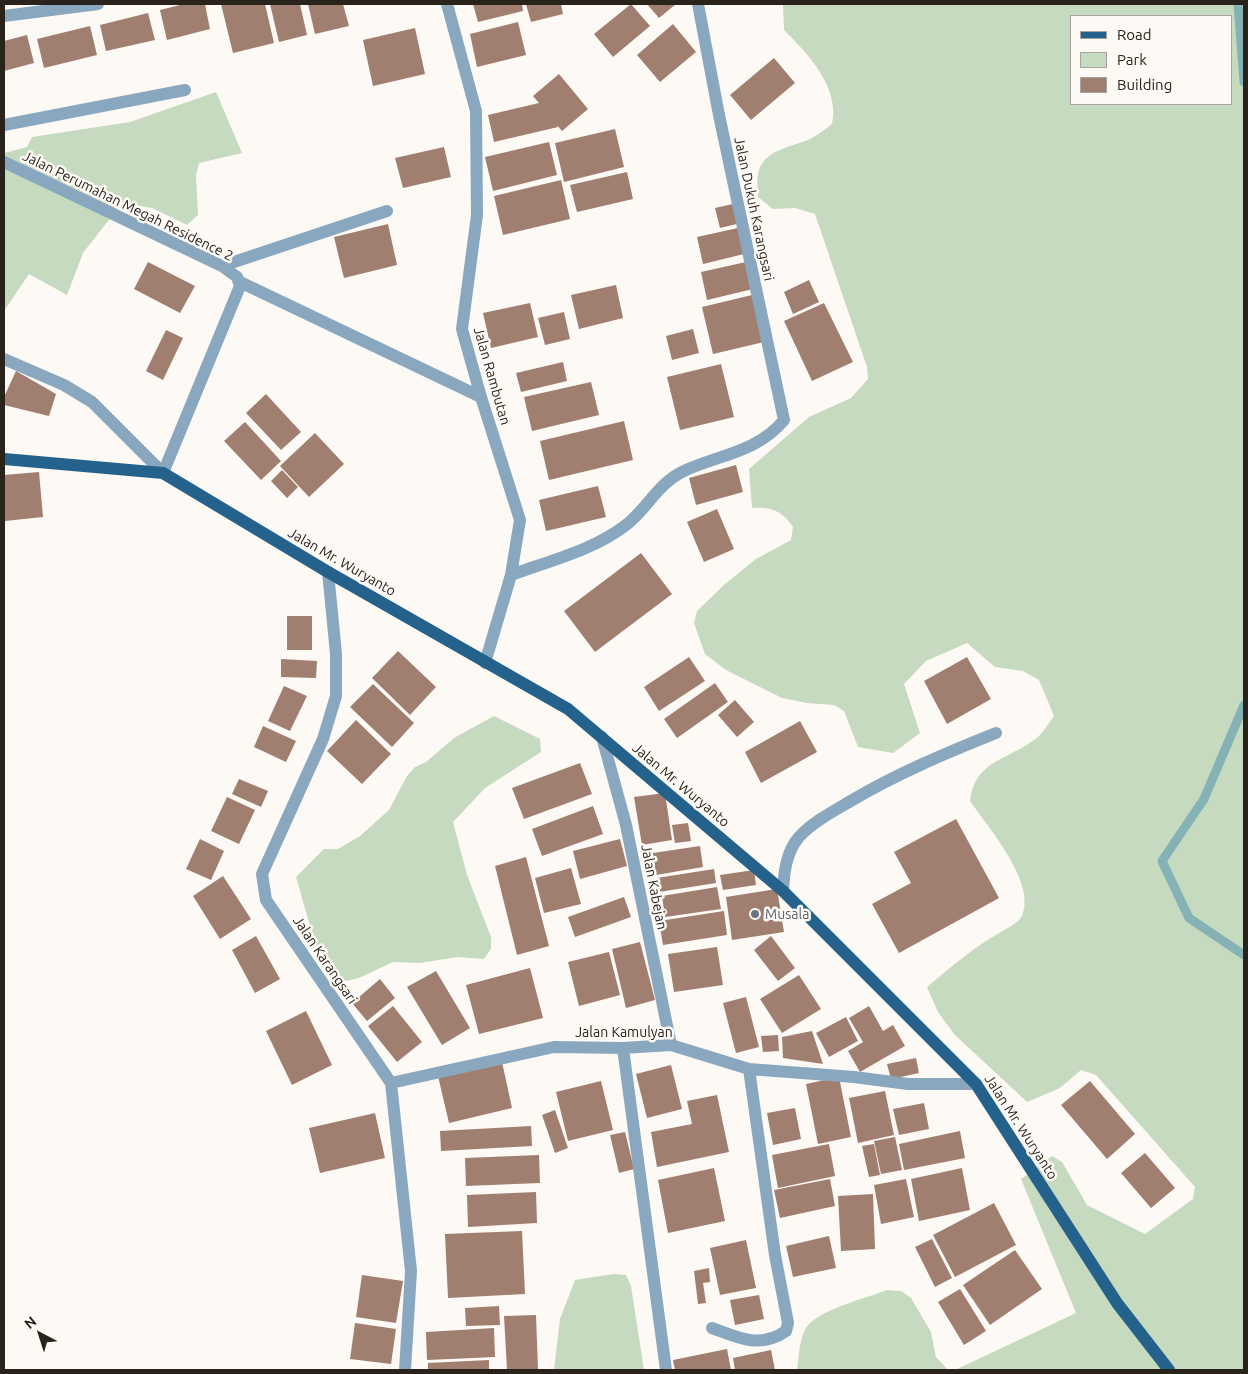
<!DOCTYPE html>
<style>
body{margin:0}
#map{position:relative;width:1248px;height:1374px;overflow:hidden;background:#fdf9f5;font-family:Ubuntu,sans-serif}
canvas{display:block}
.frame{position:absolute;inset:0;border:5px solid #29231c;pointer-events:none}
.legend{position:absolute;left:1070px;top:15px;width:162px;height:90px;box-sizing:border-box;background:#fdf9f5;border:1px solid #a8a39e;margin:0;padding:6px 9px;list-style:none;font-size:15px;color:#29231c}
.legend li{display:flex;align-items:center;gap:10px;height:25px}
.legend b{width:25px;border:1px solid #a8a39e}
.north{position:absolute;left:15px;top:1309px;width:50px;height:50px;-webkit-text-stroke:4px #fdf9f5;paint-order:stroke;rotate:320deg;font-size:14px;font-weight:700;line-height:20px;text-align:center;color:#29231c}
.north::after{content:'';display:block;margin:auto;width:18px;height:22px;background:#29231c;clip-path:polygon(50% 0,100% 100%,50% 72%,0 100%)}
</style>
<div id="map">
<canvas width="1248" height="1374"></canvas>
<div class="frame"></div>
<ul class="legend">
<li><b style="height:6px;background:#24628b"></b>Road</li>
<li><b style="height:14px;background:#c6dac0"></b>Park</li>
<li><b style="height:14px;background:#a07e70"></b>Building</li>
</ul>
<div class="north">N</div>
</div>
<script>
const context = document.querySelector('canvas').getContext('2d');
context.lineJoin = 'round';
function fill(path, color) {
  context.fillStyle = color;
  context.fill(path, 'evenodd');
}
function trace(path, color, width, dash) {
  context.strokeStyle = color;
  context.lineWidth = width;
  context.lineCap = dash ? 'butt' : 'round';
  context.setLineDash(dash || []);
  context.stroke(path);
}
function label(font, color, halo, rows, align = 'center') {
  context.font = font + ' Ubuntu,sans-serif';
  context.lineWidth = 5;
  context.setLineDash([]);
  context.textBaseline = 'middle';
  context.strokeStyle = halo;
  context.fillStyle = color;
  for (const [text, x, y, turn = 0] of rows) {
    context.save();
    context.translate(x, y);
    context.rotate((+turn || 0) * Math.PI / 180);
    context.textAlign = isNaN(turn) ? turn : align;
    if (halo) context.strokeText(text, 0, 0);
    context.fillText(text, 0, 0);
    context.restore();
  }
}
fill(new Path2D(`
 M783 4H1244V1370H955L1076 1313 1021 1179 1052 1156 1062 1162 1087 1205 1145 1234 1193 1199 1195 1187 1096 1075 1081 1070 1060 1088 1027 1102 955 1035 938 1012 927 987C951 967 974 947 1001 932 1008 928 1018 923 1022 916 1037 883 988 827 970 801 975 761 1005 761 1034 740 1042 735 1048 724 1054 716L1039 680 1023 671 995 667 967 643 926 661 904 684 920 733 893 753 858 747 844 711 834 705 807 703 782 698 726 670 705 654 694 623 697 611 725 584 756 559 791 540 793 527C782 511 772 507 752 508L749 469 809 417 851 398 868 379 867 367 815 214 795 208 773 209 758 197C758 189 756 178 759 170 766 149 792 147 810 139 818 135 825 129 832 124 840 87 808 54 784 30ZM1072 16H1232V104H1072Z
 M216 92 242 153 199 163 196 175 198 215 187 225 152 208 122 203 83 253 67 295 29 274 4 311V153L27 147 32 137 130 122Z
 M494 716 540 739 541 752 485 788 453 822 467 875 491 937V949L484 959 457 957 420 963 393 962 359 978 346 981 321 964 296 877 324 849H338L360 836 389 810 407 776 415 767 426 762 454 738Z
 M613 1274 626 1275 631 1286 644 1370H554L560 1319 575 1280Z
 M887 1290 901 1291 911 1298 931 1332 936 1357 948 1370H797C799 1357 799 1340 806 1328 817 1310 867 1298 887 1290Z`), '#c6dac0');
trace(new Path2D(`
 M1238 4 1244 82
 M1244 705 1204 799 1162 861 1189 918 1244 955`), '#85b2b4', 9);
fill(new Path2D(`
 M184 4H205L210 29 167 40 160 10Z
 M221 4H265L274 43 233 53Z
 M270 4H300L307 35 279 42Z
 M308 4H343L349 26 315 34Z
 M473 4H522L523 11 478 22Z
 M526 4H561L563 14 531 22Z
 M631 4 650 26 613 57 594 34Z
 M647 4H676L659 18Z
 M148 13 155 40 106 51 100 25Z
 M518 22 526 55 477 67 470 34Z
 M673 24 696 52 660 82 637 55Z
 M90 26 97 55 44 68 37 39Z
 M415 28 425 74 373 86 363 40Z
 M27 35 34 63 4 71V41Z
 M774 58 795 83 751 120 730 95Z
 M559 74 588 109 562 131 557 125 558 127 494 142 488 115 539 103 533 96Z
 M615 129 624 167 564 182 555 143Z
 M549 142 557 175 493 191 485 157Z
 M444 147 451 177 403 188 395 158Z
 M627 172 633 199 577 212 570 185Z
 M561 180 570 219 503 235 494 196Z
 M737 203 741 223 720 228 715 208Z
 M388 224 397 265 344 278 334 237Z
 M738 228 744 254 703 264 697 237Z
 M148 262 195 286 180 313 134 289Z
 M746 262 753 289 707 300 701 272Z
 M809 280 819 302 793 314 784 292Z
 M616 285 623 318 579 329 571 295Z
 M752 295 764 342 713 354 702 307Z
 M530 303 538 337 491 348 483 313Z
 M824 303 853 362 812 381 784 321Z
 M564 312 570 339 545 345 538 318Z
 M693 329 699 353 672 360 666 336Z
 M166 330 183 338 163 380 146 371Z
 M563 362 567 381 521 392 516 373Z
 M721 364 734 417 680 430 667 377Z
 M16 371 56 394 49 416 4 405V397Z
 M591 382 599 415 532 431 524 397Z
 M266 394 301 432 281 450 246 413Z
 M624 421 633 460 549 480 540 441Z
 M245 422 281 461 261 480 224 441Z
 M315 433 344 464 309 497 280 466Z
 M736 465 743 492 696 505 689 478Z
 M282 470 298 487 287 498 271 481Z
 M39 472 43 517 5 521 4 475Z
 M598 486 606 517 546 531 539 500Z
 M717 509 734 549 704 562 687 522Z
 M641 553 672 594 595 652 564 611Z
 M287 616H312V650H287Z
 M398 651 436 687 410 715 372 678Z
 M689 657 705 681 659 711 644 687Z
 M967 657 991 699 947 724 924 681Z
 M281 659 317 661 316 678 281 677Z
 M715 683 728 702 677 738 664 719Z
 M373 684 414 723 392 747 350 707Z
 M284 686 307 696 290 731 268 721Z
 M735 700 754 722 737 737 718 715Z
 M356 720 391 754 362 784 327 751Z
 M800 721 817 752 761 783 745 752Z
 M263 726 296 741 286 762 254 747Z
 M580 763 592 794 524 819 512 788Z
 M239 779 268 791 261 807 232 794Z
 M665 793 672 840 642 845 634 797Z
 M227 797 255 810 239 844 211 831Z
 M593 806 603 834 542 856 532 829Z
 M956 819 999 898 899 953 872 904 911 883 894 852Z
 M688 823 691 841 675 843 672 825Z
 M200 839 224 851 211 880 186 869Z
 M620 839 627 866 580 879 573 851Z
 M700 846 703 867 656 875 653 853Z
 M526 857 549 946 517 955 495 866Z
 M571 868 581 904 544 913 535 878Z
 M714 869 716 883 659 892 657 878Z
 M754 870 756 885 723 890 720 875Z
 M223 876 251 919 220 939 193 896Z
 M717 887 721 909 665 917 662 896Z
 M777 889 784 932 732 940 726 897Z
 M624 897 631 917 575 937 568 917Z
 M724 911 727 935 663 945 659 921Z
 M256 936 280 979 255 993 232 950Z
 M771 936 795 968 778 981 754 950Z
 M640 942 655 1000 626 1008 612 949Z
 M717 947 723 985 674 992 668 954Z
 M609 952 620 995 579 1006 568 962Z
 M530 968 543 1018 479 1034 466 985Z
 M436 971 470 1028 442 1045 407 987Z
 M799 975 821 1009 782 1033 760 999Z
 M380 979 395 998 367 1021 352 1003Z
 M746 997 759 1047 736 1053 723 1003Z
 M393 1006 422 1042 397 1062 368 1026Z
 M869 1006 883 1031 893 1025 905 1046 860 1072 848 1051 863 1042 849 1018Z
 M306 1011 332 1065 292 1085 266 1031Z
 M846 1017 858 1041 829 1057 816 1033Z
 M812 1031 823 1064 783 1058 782 1037Z
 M778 1035 779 1051 763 1052 761 1036Z
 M916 1058 919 1073 891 1079 887 1064Z
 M502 1062 512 1108 449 1123 438 1076Z
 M671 1065 682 1109 647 1118 636 1074Z
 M839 1077 851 1137 818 1144 806 1084Z
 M601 1081 613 1130 568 1141 556 1092Z
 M1090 1081 1135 1134 1107 1159 1061 1105Z
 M885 1091 894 1135 858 1143 849 1098Z
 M717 1095 729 1152 657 1167 651 1132 692 1124 687 1101Z
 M924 1103 929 1129 899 1135 893 1109Z
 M795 1108 801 1139 773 1145 767 1113Z
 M555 1110 568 1148 555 1153 542 1115Z
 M375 1113 385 1158 320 1173 309 1128Z
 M531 1126 532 1146 441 1151 440 1131Z
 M960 1131 965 1158 904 1170 899 1144Z
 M625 1132 634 1169 619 1173 610 1135Z
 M895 1137 902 1170 881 1174 874 1141Z
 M829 1144 835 1176 778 1188 772 1155Z
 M874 1144 880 1175 869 1177 862 1146Z
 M1145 1153 1175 1188 1151 1208 1121 1173Z
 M539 1155 540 1183 466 1186 465 1158Z
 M714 1168 725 1221 668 1233 658 1180Z
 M962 1168 970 1210 919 1221 911 1179Z
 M830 1179 835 1206 780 1218 774 1190Z
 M906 1179 914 1217 881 1224 874 1185Z
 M536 1192 537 1223 468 1227 467 1195Z
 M873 1194 875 1249 841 1251 838 1196Z
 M994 1203 1016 1245 955 1277 933 1235Z
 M522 1231 525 1294 448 1298 445 1234Z
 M829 1236 836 1268 793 1277 786 1246Z
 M932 1239 952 1278 935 1287 915 1247Z
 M746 1240 756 1288 720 1295 710 1248Z
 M1015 1250 1042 1289 990 1325 963 1285Z
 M709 1268 710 1282 703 1283 706 1303 698 1304 694 1271Z
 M362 1275 403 1281 396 1323 356 1317Z
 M960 1289 986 1331 964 1345 938 1302Z
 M759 1295 764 1319 735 1325 730 1300Z
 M499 1306 500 1325 466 1326 465 1308Z
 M536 1315 538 1370H507L504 1316Z
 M355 1323 396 1329 391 1364 350 1359Z
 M494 1328 495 1357 427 1360 426 1332Z
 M727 1349 731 1370H675L673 1360Z
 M771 1350 775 1370H735L733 1358Z
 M489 1360V1370H428V1363Z`), '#a07e70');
trace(new Path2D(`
 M447 4 476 111 477 215 462 329 481 397 520 520 511 575 485 663
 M4 16 98 4
 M4 125 185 90
 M4 162 222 266 237 277 240 286 163 473 92 402 64 385 4 359
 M222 266 387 211
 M240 282 481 397
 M328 572 336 654V696L323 739 262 874 266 900 391 1083 411 1271 405 1370
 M511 575C549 561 594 550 626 525 647 509 658 483 684 471 718 455 758 452 784 420L719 115 698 4
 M602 737 626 825 671 1045
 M783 891C784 873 786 852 799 837 813 822 832 812 849 802 896 774 946 753 996 733
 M623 1048 666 1370
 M391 1083 554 1047 623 1048 671 1045 749 1069 854 1077 908 1084H976
 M712 1328C739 1338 760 1349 786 1331L788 1323 775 1255 749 1069`), '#89a8bf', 12);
trace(new Path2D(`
 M4 459 163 473 328 572 568 709 783 891 976 1084 1117 1303 1169 1370`), '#24628b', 12);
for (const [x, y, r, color] of [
 [755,914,5,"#6b7280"]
]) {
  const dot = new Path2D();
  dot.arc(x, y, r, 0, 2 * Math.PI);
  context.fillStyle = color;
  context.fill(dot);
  trace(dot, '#fdf9f5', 2);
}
label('14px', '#29231c', '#fdf9f5', [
 ["Jalan Perumahan Megah Residence 2",128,206,26],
 ["Jalan Dukuh Karangsari",754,209,78],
 ["Jalan Rambutan",492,376,74],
 ["Jalan Mr. Wuryanto",342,562,30],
 ["Jalan Mr. Wuryanto",681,785,40],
 ["Jalan Kabejan",654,887,79],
 ["Jalan Karangsari",325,960,56],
 ["Jalan Kamulyan",624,1032],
 ["Jalan Mr. Wuryanto",1021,1127,57]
]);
label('14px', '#5b616d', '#fdf9f5', [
 ["Musala",765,914]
], 'left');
</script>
